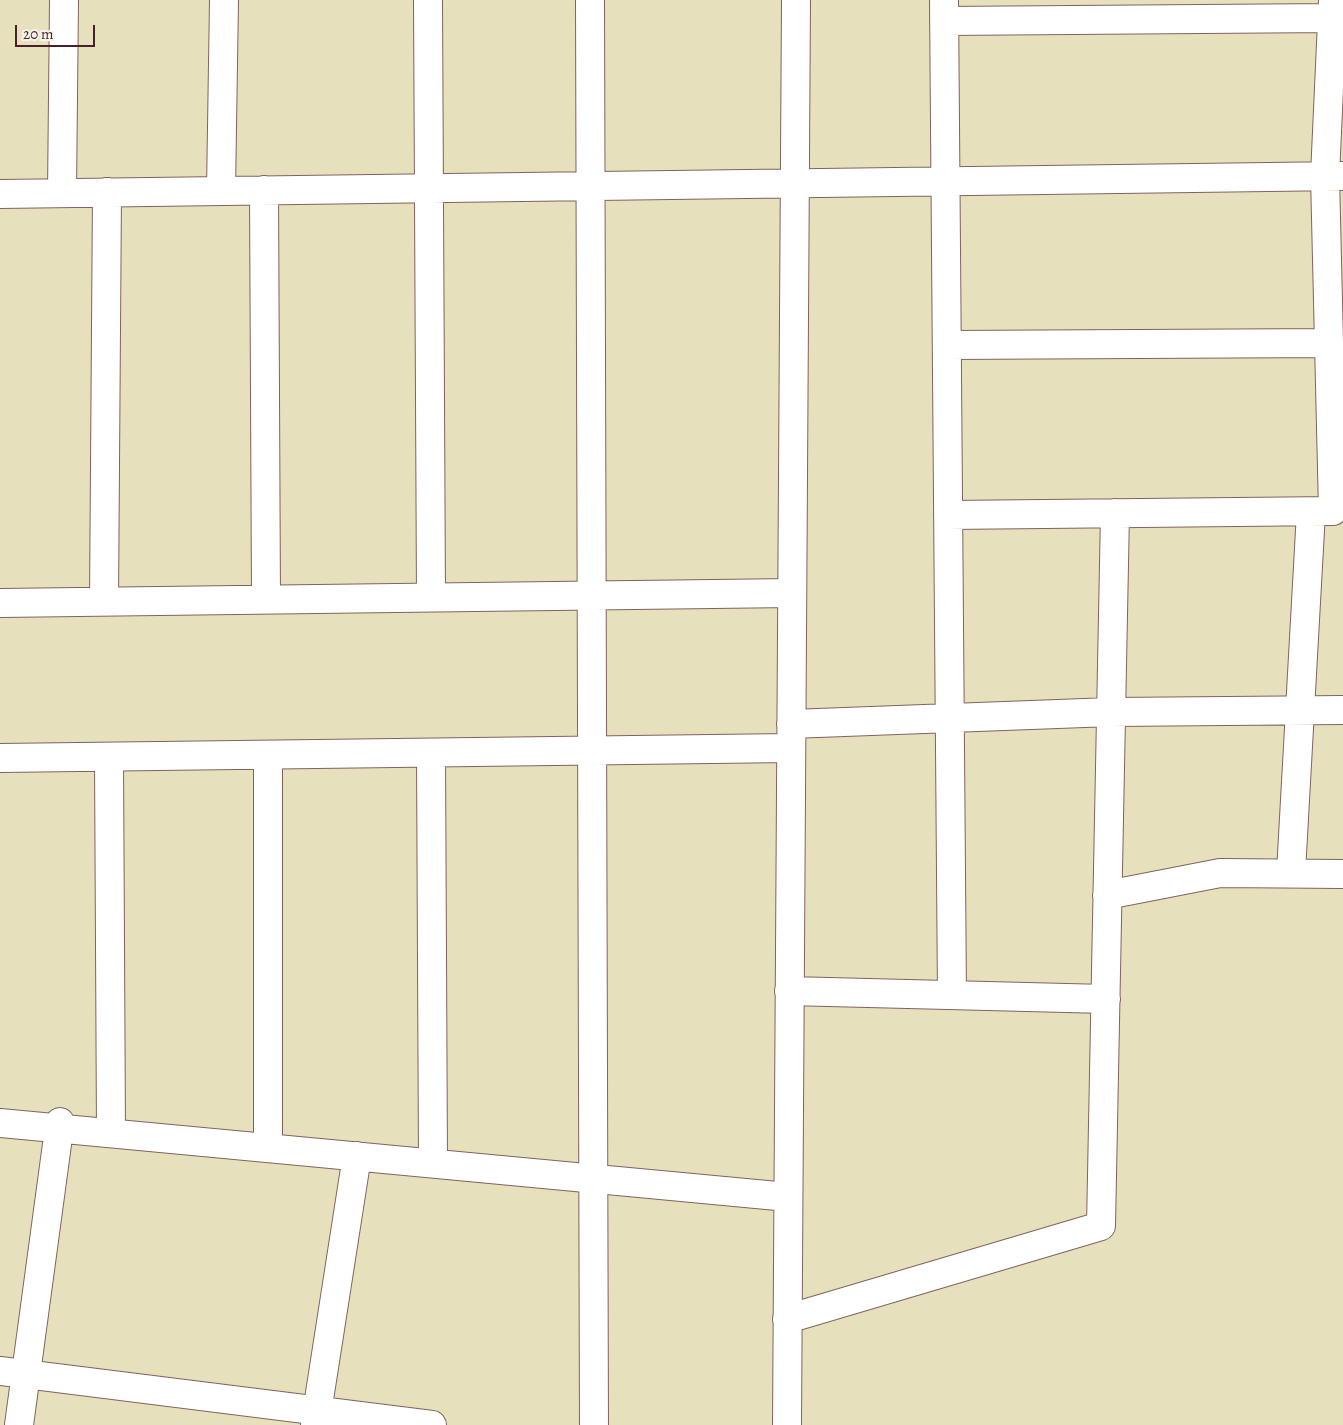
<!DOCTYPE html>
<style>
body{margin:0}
#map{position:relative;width:1343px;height:1425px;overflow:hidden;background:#e7e0bd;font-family:Alegreya,serif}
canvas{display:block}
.scale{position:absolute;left:15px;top:25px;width:80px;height:22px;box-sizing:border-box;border:2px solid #4a1f2b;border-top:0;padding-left:6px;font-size:15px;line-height:18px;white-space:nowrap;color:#4a1f2b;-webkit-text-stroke:4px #f7f3e8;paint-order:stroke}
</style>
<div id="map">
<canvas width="1343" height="1425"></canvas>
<div class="scale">20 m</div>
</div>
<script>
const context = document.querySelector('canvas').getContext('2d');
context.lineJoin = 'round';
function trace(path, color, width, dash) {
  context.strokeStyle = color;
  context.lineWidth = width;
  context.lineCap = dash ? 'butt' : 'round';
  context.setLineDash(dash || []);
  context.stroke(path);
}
const minor = new Path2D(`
 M428 0 431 597
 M590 0 594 1425
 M944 0 952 995
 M944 21 1331 18
 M264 190 266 599
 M221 191 224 0
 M62 193 64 0
 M0 194 1343 176
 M947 345 1329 343
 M948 515 1333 511 1325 176 1333 0
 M104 601 107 192
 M0 603 792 593
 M791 724 1111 712 1343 710
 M431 753 433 1163
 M109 757 111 1133
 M0 758 791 748
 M1291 872 1311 512
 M1107 895 1220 873 1343 874
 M789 991 1106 999
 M0 1123 788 1197
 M268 1148V755
 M787 1319 1101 1226 1115 513
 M0 1371 432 1425
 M19 1425 60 1122
 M315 1425 357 1156
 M787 1425 796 0`);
trace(minor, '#81635e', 30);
trace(minor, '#fff', 28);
</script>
